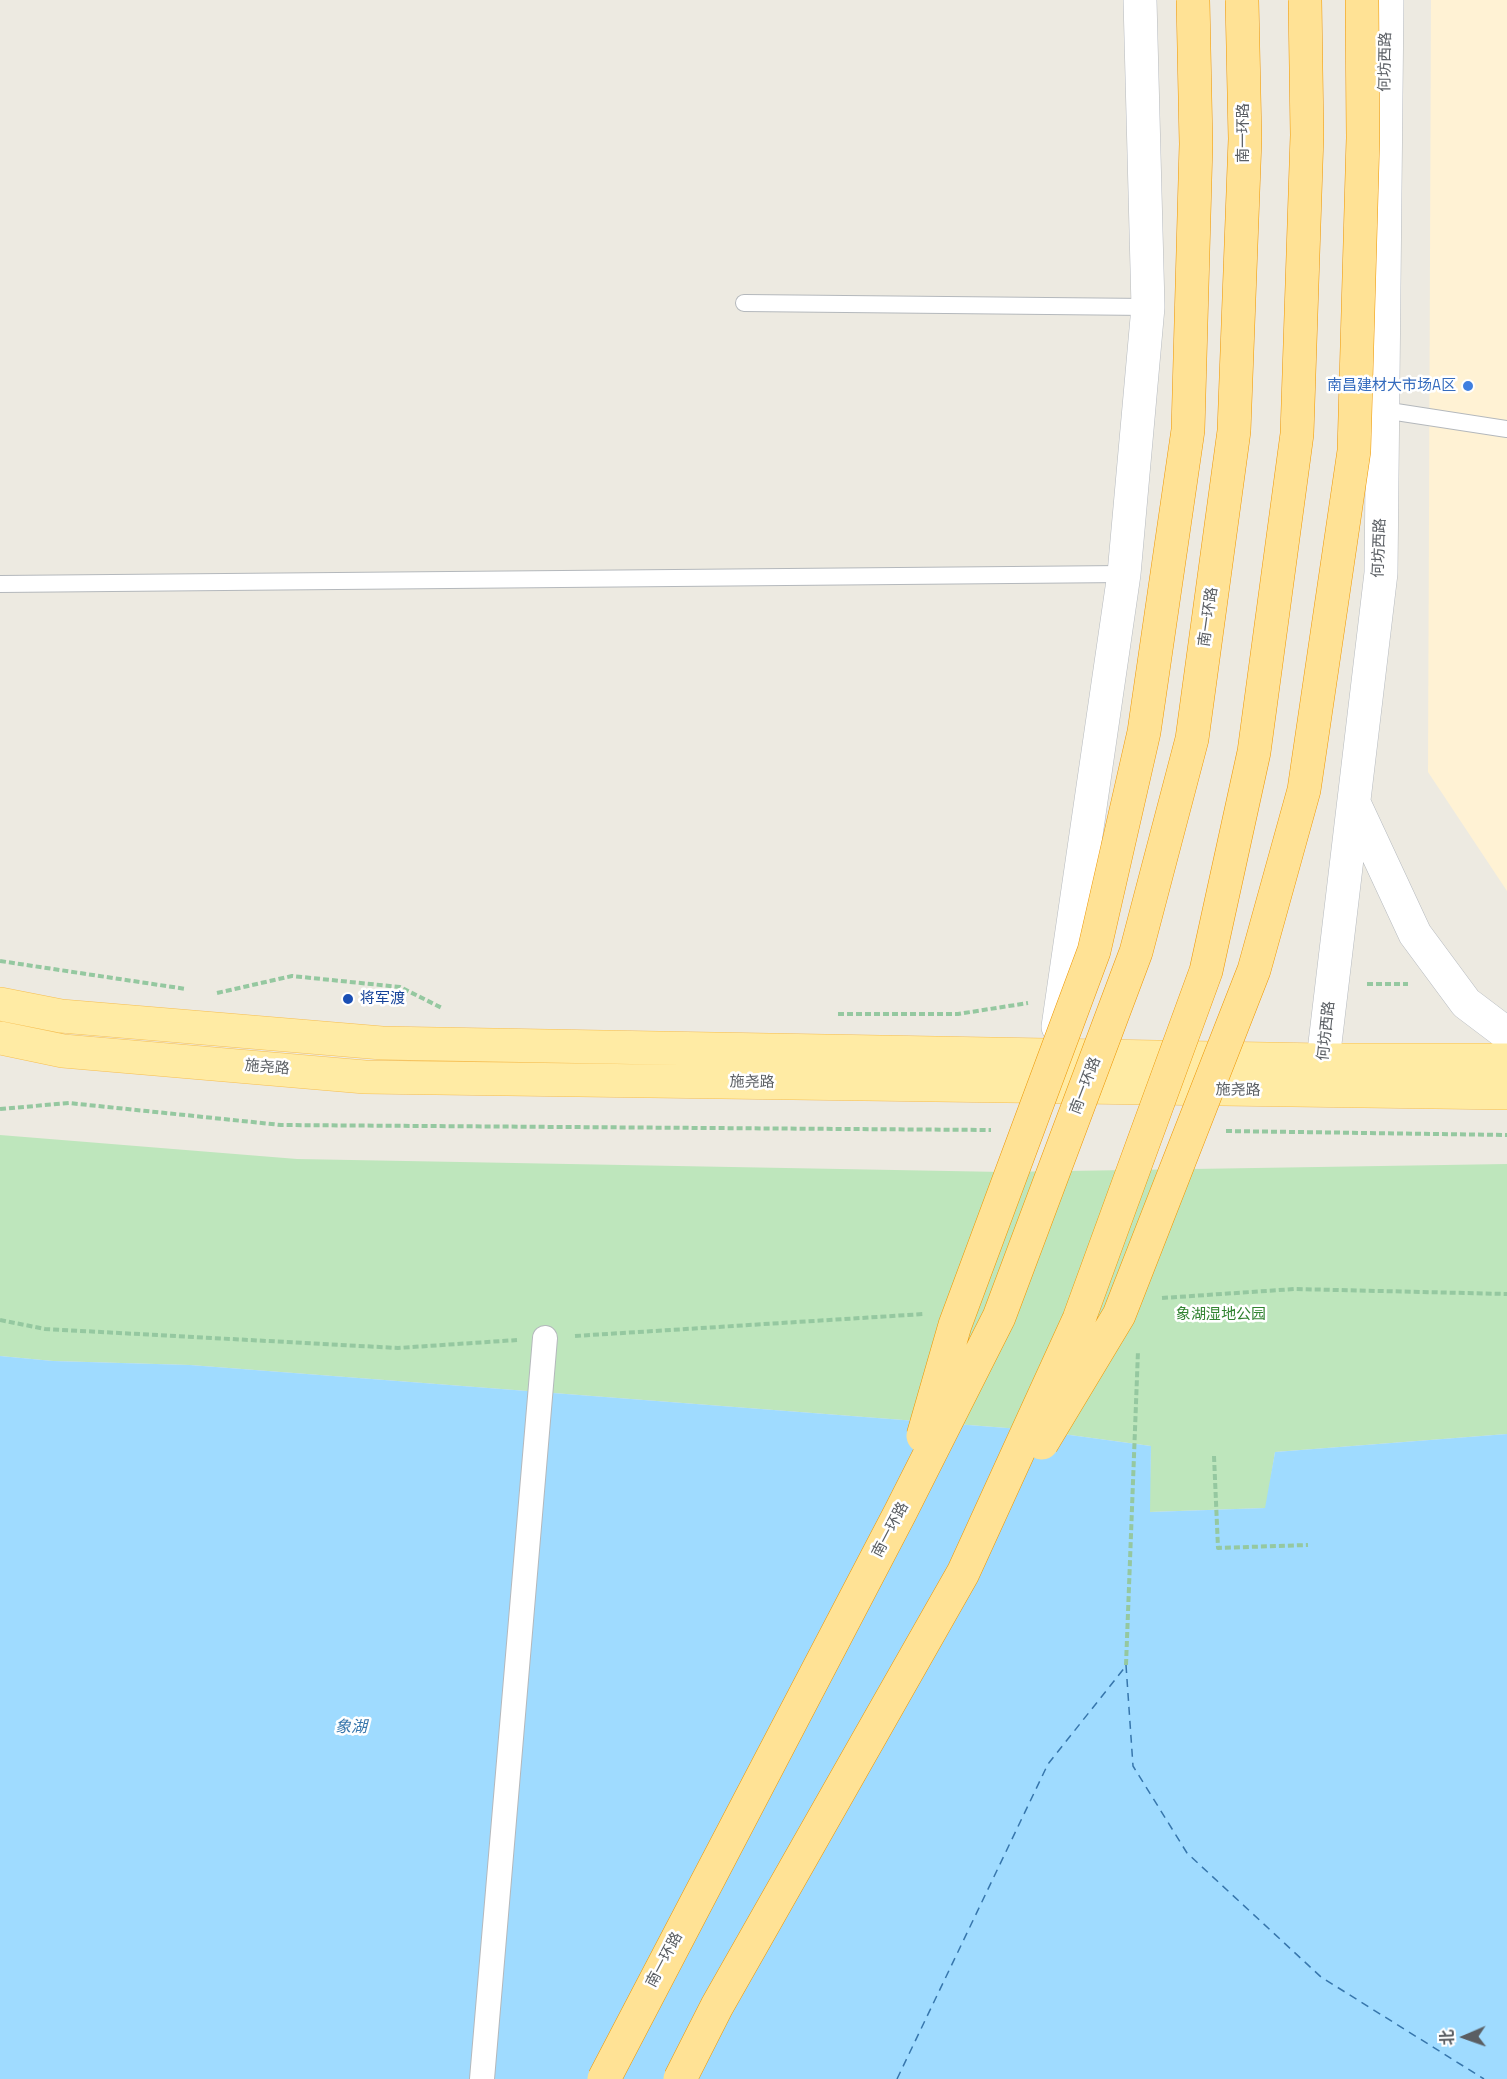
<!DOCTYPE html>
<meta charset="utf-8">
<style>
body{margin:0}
#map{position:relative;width:1507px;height:2079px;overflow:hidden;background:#edeae1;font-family:"Titillium Web","Noto Sans SC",sans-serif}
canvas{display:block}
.north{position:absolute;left:1435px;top:2007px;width:60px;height:60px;-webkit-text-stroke:4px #fff;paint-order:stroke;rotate:268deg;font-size:16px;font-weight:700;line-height:24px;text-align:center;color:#5a5e63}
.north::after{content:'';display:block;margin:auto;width:21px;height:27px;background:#5a5e63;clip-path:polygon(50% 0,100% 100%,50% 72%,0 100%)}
</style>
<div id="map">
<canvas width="1507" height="2079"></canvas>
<div class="north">北</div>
</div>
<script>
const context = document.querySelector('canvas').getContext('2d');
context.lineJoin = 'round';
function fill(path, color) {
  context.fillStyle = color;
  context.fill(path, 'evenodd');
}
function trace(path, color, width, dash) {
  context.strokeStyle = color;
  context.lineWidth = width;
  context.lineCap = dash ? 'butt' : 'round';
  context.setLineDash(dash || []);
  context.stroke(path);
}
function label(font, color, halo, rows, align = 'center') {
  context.font = font + ' "Titillium Web","Noto Sans SC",sans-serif';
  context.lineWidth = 5;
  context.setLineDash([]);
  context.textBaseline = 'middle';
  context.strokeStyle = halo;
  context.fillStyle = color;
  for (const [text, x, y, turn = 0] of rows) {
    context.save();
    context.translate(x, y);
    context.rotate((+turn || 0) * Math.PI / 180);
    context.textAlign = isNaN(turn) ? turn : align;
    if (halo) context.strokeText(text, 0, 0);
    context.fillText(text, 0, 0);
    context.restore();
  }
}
fill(new Path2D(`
 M1431 0H1507V891L1428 772Z`), '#fff2d4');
fill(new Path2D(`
 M0 1135 297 1159 1003 1172 1507 1164V1434L1275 1452 1266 1508 1149 1512 1151 1446 1033 1430 190 1365 53 1361 0 1356Z`), '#bee6bc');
fill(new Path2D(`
 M0 1356 53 1361 190 1365 1033 1430 1151 1446 1150 1512 1265 1508 1275 1452 1507 1434V2079H0Z`), '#9fdbff');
trace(new Path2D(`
 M1126 1665 1133 1766 1187 1853 1321 1977 1484 2079
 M897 2079 1048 1764 1126 1666`), '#3776ac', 1.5, [8, 6]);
const service = new Path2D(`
 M744 303 1148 307
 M1383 410 1507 429
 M0 584 1124 574`);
const pedestrian = new Path2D(`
 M482 2079 545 1338`);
const secondary = new Path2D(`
 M1354 803 1415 934 1466 1003 1507 1034
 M1058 1027 1124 574 1148 307 1140 0
 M1323 1088V1060L1381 573 1387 0`);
const primary = new Path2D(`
 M0 1004 61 1016 382 1043 1323 1060H1507
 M0 1038 63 1051 365 1077 1507 1093`);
trace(service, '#b4b8bc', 18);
trace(pedestrian, '#b4b8bc', 26);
trace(secondary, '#b5b9be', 34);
trace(primary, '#f6be51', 34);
trace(new Path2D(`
 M0 961 186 989
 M1367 984H1408
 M217 993 292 976 400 987 442 1008
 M838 1014H958L1028 1003
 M0 1109 69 1103 281 1125 991 1130
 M1226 1131 1507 1135
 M1162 1298 1295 1289 1507 1294
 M0 1320 45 1329 398 1348 517 1340
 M575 1336 924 1314
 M1214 1456 1218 1548 1308 1545
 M1126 1665 1138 1351`), '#95c8a0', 4, [6, 3]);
trace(service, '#fff', 16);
trace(pedestrian, '#fff', 24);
trace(secondary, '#fff', 33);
trace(primary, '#ffeba4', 33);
const trunkBridge = new Path2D(`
 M923 1436 955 1325 1094 951 1144 732 1188 430 1196 144 1193 0
 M1042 1443 1119 1315 1254 970 1304 790 1354 451 1363 138 1362 0
 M604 2079 900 1513 999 1317 1136 952 1192 739 1234 431 1245 139 1242 0
 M680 2079 717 2006 963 1573 1079 1319 1206 971 1254 752 1297 434 1307 135 1305 0`);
trace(trunkBridge, '#ee9600', 34, []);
trace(trunkBridge, '#ffe295', 33);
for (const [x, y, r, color] of [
 [1468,386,6,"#3f7fe0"],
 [348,999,6,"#1a4fb4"]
]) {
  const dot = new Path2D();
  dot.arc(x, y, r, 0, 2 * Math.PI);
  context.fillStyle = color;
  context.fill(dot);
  trace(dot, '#fff', 2);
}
label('15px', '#5a5e63', '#fff', [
 ["何坊西路",1386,62,-89],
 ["南一环路",1244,133,-90],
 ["何坊西路",1380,548,-88],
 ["南一环路",1209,617,-82],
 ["何坊西路",1327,1031,-84],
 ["施尧路",267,1068,5],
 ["施尧路",752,1083,1],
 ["南一环路",1086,1086,-69],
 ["施尧路",1238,1091,1],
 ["南一环路",891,1530,-62],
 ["南一环路",665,1960,-62]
]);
label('15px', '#366cbe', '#fff', [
 ["南昌建材大市场A区",1456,386]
], 'right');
label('15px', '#164399', '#fff', [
 ["将军渡",360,999]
], 'left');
label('15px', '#318330', '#fff', [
 ["象湖湿地公园",1221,1315]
]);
label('italic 16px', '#3776ac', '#fff', [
 ["象湖",351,1728]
]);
</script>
